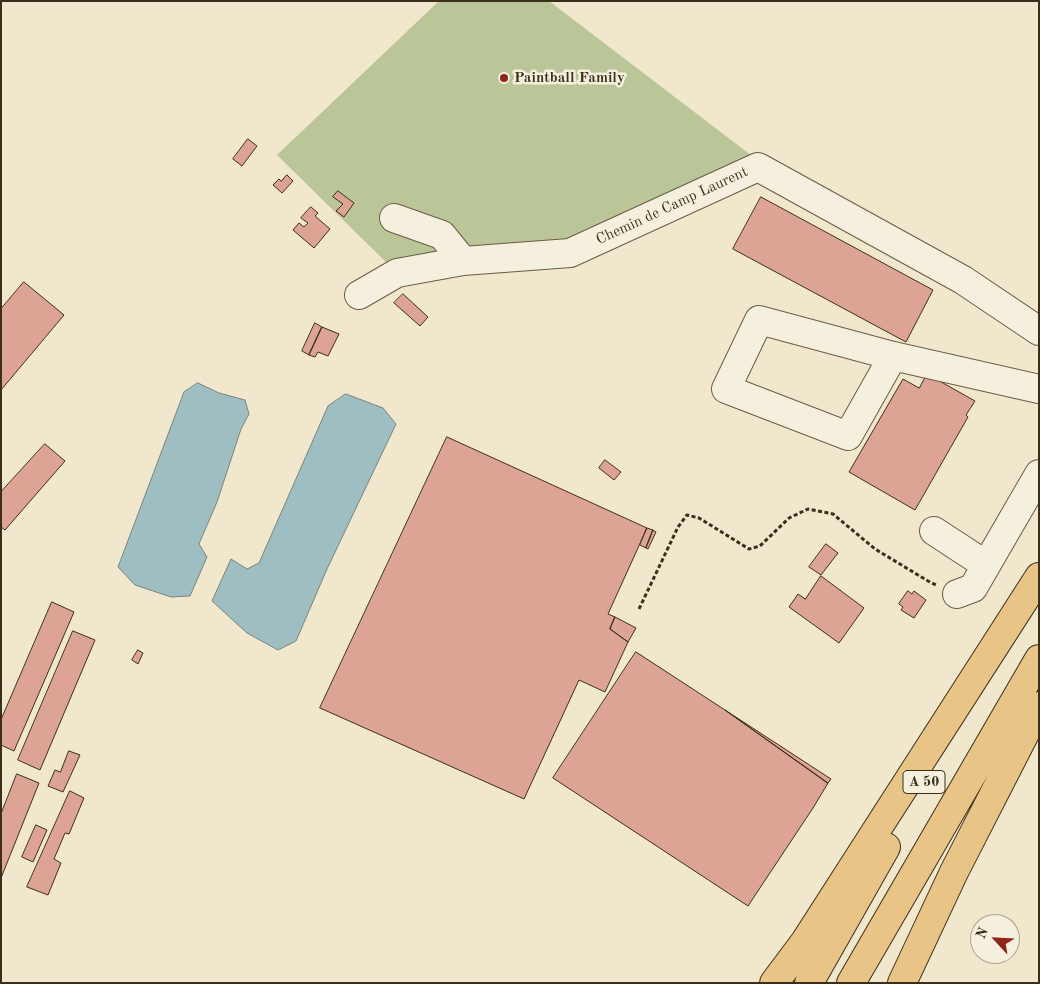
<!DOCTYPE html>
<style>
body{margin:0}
#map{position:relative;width:1040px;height:984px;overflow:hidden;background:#f0e7cc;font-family:"Old Standard TT",serif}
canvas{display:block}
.frame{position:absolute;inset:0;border:2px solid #3d2e1b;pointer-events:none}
.north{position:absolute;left:970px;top:914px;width:50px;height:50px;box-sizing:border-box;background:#f5efde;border:1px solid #aba290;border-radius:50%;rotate:295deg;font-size:14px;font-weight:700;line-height:20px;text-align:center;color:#3d2e1b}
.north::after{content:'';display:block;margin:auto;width:18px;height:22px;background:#8f2418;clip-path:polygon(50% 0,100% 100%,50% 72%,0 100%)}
</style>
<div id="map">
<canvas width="1040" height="984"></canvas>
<div class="frame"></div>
<div class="north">N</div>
</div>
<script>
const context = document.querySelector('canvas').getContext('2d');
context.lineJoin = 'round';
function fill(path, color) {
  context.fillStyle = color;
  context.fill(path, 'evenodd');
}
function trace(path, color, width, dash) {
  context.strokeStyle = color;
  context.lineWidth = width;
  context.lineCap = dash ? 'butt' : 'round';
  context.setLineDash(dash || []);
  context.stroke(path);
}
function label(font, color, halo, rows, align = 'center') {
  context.font = font + ' "Old Standard TT",serif';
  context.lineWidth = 5;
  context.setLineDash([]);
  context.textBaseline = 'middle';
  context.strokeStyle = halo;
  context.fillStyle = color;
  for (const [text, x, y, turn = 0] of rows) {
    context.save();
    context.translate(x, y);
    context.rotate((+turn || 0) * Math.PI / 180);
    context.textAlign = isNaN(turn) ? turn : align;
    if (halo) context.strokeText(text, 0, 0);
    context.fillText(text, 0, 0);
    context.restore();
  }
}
fill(new Path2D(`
 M439 1H549L756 159 580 237 455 252 391 267 277 155Z`), '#bac598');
const water = new Path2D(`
 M198 383 219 393 245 400 249 414 241 429 217 502 199 544 207 557 190 596 171 597 135 585 118 567 184 392Z
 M346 394 383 408 396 424 327 569 296 641 278 650 247 633 212 601 231 559 247 569 259 563 328 406Z`);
fill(water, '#9ebec1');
trace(water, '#77847f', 1);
const building = new Path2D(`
 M248 139 257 146 242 166 233 159Z
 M287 175 293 181 282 193 273 185 279 179 281 181Z
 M338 191 354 203 344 217 336 211 343 204 333 197Z
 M761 197 933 290 906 342 733 249Z
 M311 207 318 213 315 216 330 229 314 248 293 230 299 223 304 227 308 223 301 218Z
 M24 282 64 315 1 390V309Z
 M403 294 428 317 420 326 394 303Z
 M315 323 322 327 309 355 302 351Z
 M322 327 339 334 328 356 318 352 315 357 309 355Z
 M927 374 975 401 966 415 968 417 915 510 849 472 903 379 919 388Z
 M447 437 647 528 608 614 615 617 610 629 628 642 605 692 579 680 524 799 320 708Z
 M45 444 65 461 5 530 1 527V492Z
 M605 460 621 472 614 480 599 468Z
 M647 528 653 530 646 548 640 545Z
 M653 530 656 532 648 549 646 548Z
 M826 544 838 553 821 575 809 567Z
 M821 576 864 608 839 643 789 607 798 594 805 599Z
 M908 591 912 594 914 591 926 600 914 618 901 610 903 607 899 604Z
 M52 602 74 612 14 751 1 745V720Z
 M615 617 636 628 628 642 610 629Z
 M73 631 95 640 40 770 18 760Z
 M138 650 143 653 138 664 132 660Z
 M636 652 725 710 828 783 813 808 748 906 553 778Z
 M725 710 831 779 828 783Z
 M69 751 80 755 63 792 48 786 55 770 60 772Z
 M17 774 39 783 1 878V814Z
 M70 791 84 798 69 834 65 833 54 859 61 863 48 895 27 887Z
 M36 825 47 830 33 862 22 857Z`);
fill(building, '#dda496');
trace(building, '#3d2e1b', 1);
const minor = new Path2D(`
 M394 218 442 235 463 261
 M359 295 397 273 463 261 570 253 758 167 963 280 1039 331
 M893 356 848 436 726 389 759 320 893 356 1039 389
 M934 531 986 565
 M957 594 973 588 1039 474`);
const highway = new Path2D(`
 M774 983 804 943 1039 577
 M809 983 886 847
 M851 983 1039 659
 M902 983 954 872 1039 706`);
trace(minor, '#6a5c47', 30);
trace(highway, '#3d2e1b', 30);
trace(new Path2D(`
 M639 609 678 527 687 515 699 518 749 549 760 546 789 518 808 509 833 514 875 549 928 581 938 586`), '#3d2e1b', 3, [4, 2.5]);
trace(minor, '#f5efde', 28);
trace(highway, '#e8c486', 28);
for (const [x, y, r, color] of [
 [504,78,5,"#8f2418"]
]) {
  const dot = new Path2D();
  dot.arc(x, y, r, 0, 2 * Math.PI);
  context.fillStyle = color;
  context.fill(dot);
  trace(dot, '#f5efde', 2);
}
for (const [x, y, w] of [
 [924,782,42]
]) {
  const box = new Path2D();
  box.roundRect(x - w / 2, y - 11.5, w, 23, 4);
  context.fillStyle = '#f5efde';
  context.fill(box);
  trace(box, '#3d2e1b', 1);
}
label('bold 14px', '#3d2e1b', null, [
 ["A 50",924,782]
]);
label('bold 15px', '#3d2e1b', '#f5efde', [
 ["Paintball Family",514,78]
], 'left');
label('15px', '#3d2e1b', '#f5efde', [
 ["Chemin de Camp Laurent",672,206,-25]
]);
</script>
